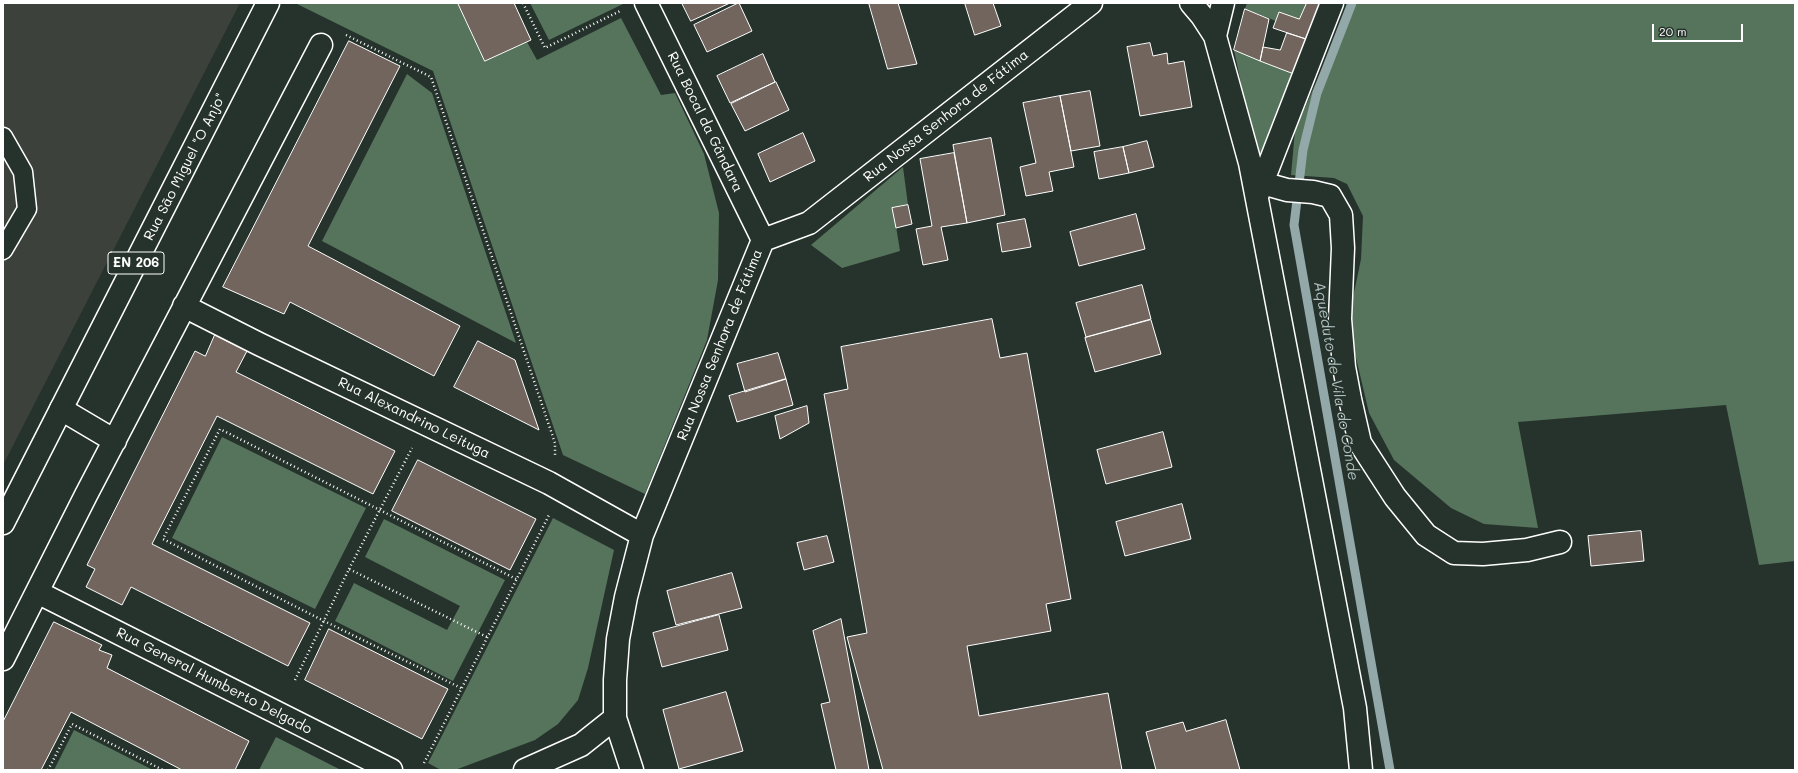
<!DOCTYPE html>
<meta charset="utf-8">
<style>
body{margin:0}
#map{position:relative;width:1798px;height:773px;overflow:hidden;background:#26332d;font-family:Mali,sans-serif}
canvas{display:block}
.frame{position:absolute;inset:0;border:4px solid #fff;pointer-events:none}
.scale{position:absolute;left:1652px;top:24px;width:91px;height:18px;box-sizing:border-box;border:2px solid #fff;border-top:0;padding-left:5px;font-size:12px;line-height:14px;white-space:nowrap;color:#fff;-webkit-text-stroke:3px #26332d;paint-order:stroke}
</style>
<div id="map">
<canvas width="1798" height="773"></canvas>
<div class="frame"></div>
<div class="scale">20 m</div>
</div>
<script>
const context = document.querySelector('canvas').getContext('2d');
context.lineJoin = 'round';
function fill(path, color) {
  context.fillStyle = color;
  context.fill(path, 'evenodd');
}
function trace(path, color, width, dash) {
  context.strokeStyle = color;
  context.lineWidth = width;
  context.lineCap = dash ? 'butt' : 'round';
  context.setLineDash(dash || []);
  context.stroke(path);
}
function label(font, color, halo, rows, align = 'center') {
  context.font = font + ' Mali,sans-serif';
  context.lineWidth = 3;
  context.setLineDash([]);
  context.textBaseline = 'middle';
  context.strokeStyle = halo;
  context.fillStyle = color;
  for (const [text, x, y, turn = 0] of rows) {
    context.save();
    context.translate(x, y);
    context.rotate((+turn || 0) * Math.PI / 180);
    context.textAlign = isNaN(turn) ? turn : align;
    if (halo) context.strokeText(text, 0, 0);
    context.fillText(text, 0, 0);
    context.restore();
  }
}
fill(new Path2D(`
 M3 3H240L3 465Z`), '#3c423b');
fill(new Path2D(`
 M295 3H458L485 61 527 42 537 60 621 18 661 95 675 93 704 154 719 213 718 280 707 340 645 494 563 455 433 71Z
 M530 3H625L549 40Z
 M1247 3H1307L1299 19 1279 12 1276 21 1245 9Z
 M1351 3H1795V561L1759 565 1726 405 1518 422 1538 528 1484 524 1451 508 1394 460 1369 413 1353 345 1351 307 1361 259 1363 216 1347 184 1334 178 1291 175 1295 130Z
 M1234 50 1294 74 1264 152H1257L1253 141Z
 M407 74 432 93 516 343 322 241Z
 M903 167 908 205 893 208 900 251 842 268 811 245Z
 M222 437 366 508 315 609 172 538Z
 M553 518 614 550 588 668 578 700 558 724 535 740 455 770H441L428 763Z
 M384 519 505 580 453 681 335 621 354 583 447 630 460 606 365 557Z
 M74 730 153 770H54Z
 M276 737 341 770H259Z`), '#56735b');
trace(new Path2D(`
 M1352 3 1317 93 1303 150 1294 225 1390 770`), '#93a9a9', 9);
const building = new Path2D(`
 M458 3H514L531 40 485 61Z
 M682 3H730L691 21Z
 M739 3 752 31 707 52 694 25Z
 M869 3H898L917 64 888 69Z
 M965 3H993L1001 26 975 35Z
 M1307 3H1325L1309 40 1273 28 1279 12 1299 19Z
 M1245 9 1269 19 1260 61 1234 50Z
 M1287 33 1309 40 1294 74 1260 61 1263 47 1280 50Z
 M349 41 400 66 308 246 460 326 434 376 290 302 284 314 223 287Z
 M1150 43 1153 56 1167 53 1168 64 1184 61 1192 107 1140 116 1127 47Z
 M763 54 775 82 730 103 717 76Z
 M776 82 789 110 745 131 731 104Z
 M1090 91 1100 146 1071 151 1060 96Z
 M1060 96 1074 167 1049 172 1053 191 1026 196 1020 167 1036 163 1023 103Z
 M803 133 815 161 770 182 758 154Z
 M991 138 1005 215 967 223 953 145Z
 M1147 141 1154 167 1129 173 1123 147Z
 M1123 147 1129 173 1099 179 1094 152Z
 M954 153 967 223 941 227 948 260 923 265 916 229 932 226 920 159Z
 M908 205 912 224 896 228 892 208Z
 M1136 214 1145 249 1079 266 1070 232Z
 M1025 219 1031 247 1002 252 997 224Z
 M1142 285 1151 319 1086 337 1076 303Z
 M992 319 1000 358 1027 353 1071 599 1046 604 1051 631 967 646 979 716 1108 693 1122 770H883L847 637 867 633 824 394 848 389 841 347Z
 M1151 320 1161 354 1095 372 1085 338Z
 M215 335 247 351 236 372 395 451 373 494 217 416 152 544 310 623 288 666 131 587 122 605 86 587 95 569 87 565 195 351 205 356Z
 M478 341 515 360 539 430 454 387Z
 M778 353 786 379 745 392 737 364Z
 M786 379 793 405 737 422 729 396Z
 M807 406 809 423 780 439 775 416Z
 M1163 432 1172 467 1106 484 1097 450Z
 M418 460 536 519 510 570 392 511Z
 M1182 504 1191 539 1125 556 1116 522Z
 M1641 531 1644 561 1591 566 1588 536Z
 M827 536 834 562 804 570 797 543Z
 M732 573 742 608 676 625 667 591Z
 M719 615 728 650 662 667 653 633Z
 M841 619 869 770H836L821 704 830 702 813 631Z
 M54 622 102 645 99 650 112 655 107 668 249 741 235 770H182L71 712 41 770H3V722Z
 M329 629 448 689 422 739 305 680Z
 M726 692 743 751 679 769 663 710Z
 M1226 720 1240 770H1156L1146 732 1183 722 1186 731Z`);
fill(building, '#71655d');
trace(building, '#fff', 1);
const lane = new Path2D(`
 M3 137 23 172 27 209 3 250`);
const street = new Path2D(`
 M646 3 763 240
 M1191 3 1202 16 1215 36
 M1223 3 1215 36 1250 163 1355 708 1361 770
 M1262 183 1287 190 1313 192 1330 196 1341 215 1343 248 1340 319 1344 367 1350 399 1360 443 1395 497 1426 535 1454 553 1483 554 1527 550 1560 542
 M1257 196 1332 3
 M184 306 259 344 549 483 642 535
 M61 409 115 441
 M37 592 391 770
 M3 659 86 495 321 45
 M525 770 581 745 615 718
 M632 770 615 718V680L618 639 626 597 642 535 763 240 809 223 1091 3`);
const primary = new Path2D(`
 M3 523 268 3`);
trace(lane, '#fff', 21);
trace(street, '#fff', 25);
trace(primary, '#fff', 25);
trace(new Path2D(`
 M523 3 545 48 620 11
 M346 35 431 77 555 443V457
 M349 569 412 448
 M295 680 349 569 487 637
 M461 688 324 621 163 539 220 429 516 579
 M424 763 549 515 548 513
 M48 770 72 724 163 770`), '#fff', 2.5, [1, 3]);
trace(lane, '#26332d', 18);
trace(street, '#26332d', 22);
trace(primary, '#26332d', 22);
for (const [x, y, w] of [
 [136,263,56]
]) {
  const box = new Path2D();
  box.roundRect(x - w / 2, y - 11, w, 22, 3);
  context.fillStyle = '#26332d';
  context.fill(box);
  trace(box, '#fff', 1);
}
label('bold 13px', '#fff', null, [
 ["EN 206",136,263]
]);
label('14px', '#fff', '#26332d', [
 ["Rua Nossa Senhora de Fátima",946,116,-38],
 ["Rua Bocal da Gândara",705,122,64],
 ["Rua São Miguel \"O Anjo\"",185,167,-63],
 ["Rua Nossa Senhora de Fátima",720,345,-68],
 ["Rua Alexandrino Leituga",414,418,26],
 ["Rua General Humberto Delgado",214,681,27]
]);
label('italic 15px', '#aebfbe', '#26332d', [
 ["Aqueduto de Vila do Conde",1336,381,80]
]);
</script>
